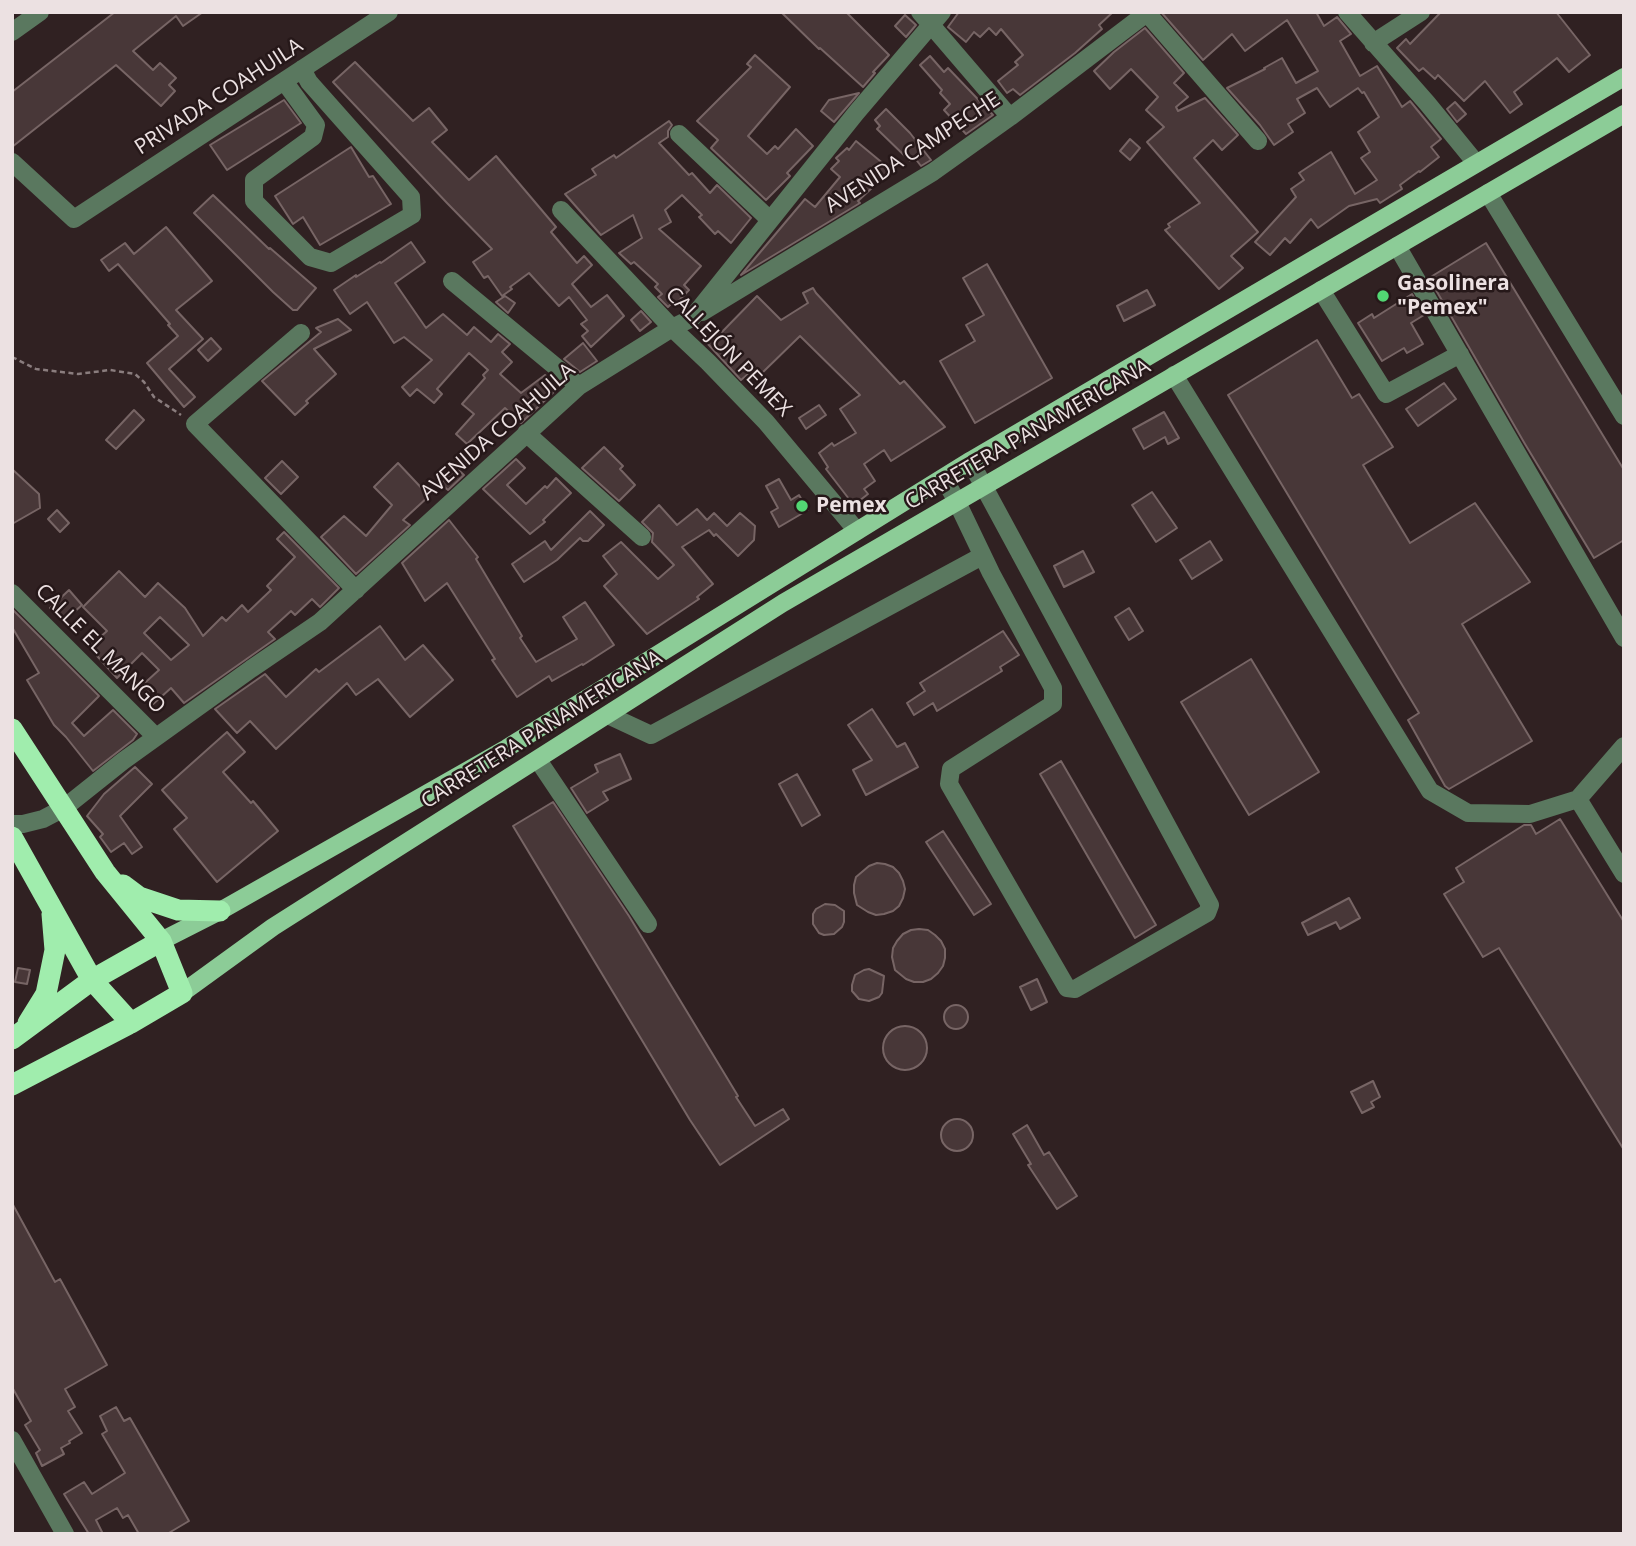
<!DOCTYPE html>
<meta charset="utf-8">
<style>
body{margin:0}
#map{position:relative;width:1636px;height:1546px;overflow:hidden;background:#302122;font-family:"Open Sans",sans-serif}
canvas{display:block}
.frame{position:absolute;inset:0;border:14px solid #ece1e2;pointer-events:none}
</style>
<div id="map">
<canvas width="1636" height="1546"></canvas>
<div class="frame"></div>
</div>
<script>
const context = document.querySelector('canvas').getContext('2d');
context.lineJoin = 'round';
function fill(path, color) {
  context.fillStyle = color;
  context.fill(path, 'evenodd');
}
function trace(path, color, width, dash) {
  context.strokeStyle = color;
  context.lineWidth = width;
  context.lineCap = dash ? 'butt' : 'round';
  context.setLineDash(dash || []);
  context.stroke(path);
}
function label(font, color, halo, rows, align = 'center') {
  context.font = font + ' "Open Sans",sans-serif';
  context.lineWidth = 5;
  context.setLineDash([]);
  context.textBaseline = 'middle';
  context.strokeStyle = halo;
  context.fillStyle = color;
  for (const [text, x, y, turn = 0] of rows) {
    context.save();
    context.translate(x, y);
    context.rotate((+turn || 0) * Math.PI / 180);
    context.textAlign = isNaN(turn) ? turn : align;
    if (halo) context.strokeText(text, 0, 0);
    context.fillText(text, 0, 0);
    context.restore();
  }
}
const building = new Path2D(`
 M115 12H203L183 26 176 16 133 51 153 70 160 63 176 78 169 85 175 91 161 106 116 65 12 147V92Z
 M781 12H846L889 55 873 72 875 73 863 87 820 48 819 49Z
 M959 12H1113L1099 25 1102 29 1075 53 1020 95 1013 89 1007 93 998 81 1018 65 1015 62 1023 55 1001 29 996 35 989 28 980 37 974 32 966 42 948 27Z
 M1161 12H1316L1324 26 1337 17 1351 34 1340 41 1360 76 1377 66 1402 107 1410 101 1441 139 1431 147 1439 157 1420 172 1419 171 1400 185 1402 189 1380 203 1377 199 1349 206 1318 228 1311 219 1290 243 1285 238 1270 255 1255 242 1296 197 1291 189 1304 180 1299 173 1331 152 1355 194 1377 180 1361 158 1370 152 1358 132 1379 117 1364 92 1362 93 1358 88 1330 107 1317 88 1297 99 1305 113 1288 124 1293 132 1274 145 1260 125 1227 88 1265 69 1264 68 1282 58 1296 83 1318 71 1287 20 1245 51 1232 34 1203 60Z
 M1441 12H1556L1590 55 1569 72 1557 58 1514 92 1522 104 1510 113 1485 81 1464 101 1438 75 1435 79 1423 68 1419 71 1397 48 1406 39 1410 44Z
 M905 15 916 25 906 37 895 26Z
 M1145 28 1184 73 1174 83 1188 97 1176 107 1178 111 1205 98 1238 135 1222 150 1213 140 1194 158 1258 232 1231 256 1243 268 1219 289 1165 230 1170 227 1168 224 1200 203 1147 142 1164 127 1146 110 1158 97 1131 69 1110 89 1094 71 1114 52Z
 M755 55 790 87 748 136 767 154 775 146 778 149 796 129 813 146 787 173 790 176 766 200 711 148 718 140 697 121 751 67 747 64Z
 M930 56 944 72 948 68 993 115 966 134 944 110 950 104 940 93 942 90 920 65Z
 M355 62 413 121 429 108 447 130 432 142 469 180 496 156 556 227 551 232 577 263 584 256 592 265 572 284 591 307 607 295 624 316 591 347 582 336 588 331 581 324 587 320 569 297 559 306 529 273 510 287 512 289 502 296 488 276 484 278 473 262 492 249 447 203 333 82Z
 M859 93 834 122 821 111 829 100Z
 M284 100 301 123 227 170 210 145Z
 M1455 102 1466 114 1457 122 1447 109Z
 M886 109 910 133 931 160 921 166 914 157 910 161 877 129 880 126 875 120Z
 M669 121 672 125 668 131V137L659 143 689 175 692 173 710 193 717 185 751 218 731 243 718 231 715 234 699 217 702 215 682 195 665 210 671 222 659 229 701 266 684 285 689 290 674 306 672 303 668 307 658 297 662 294 655 287 658 284 634 262 631 264 619 253 642 238 633 215 601 235 565 194 596 175 592 169 614 155 616 158Z
 M1130 139 1140 148 1130 160 1120 151Z
 M856 141 891 170 858 201 860 203 741 275 805 199 815 207 840 177 831 169 839 161 836 158 847 148 849 150Z
 M351 147 369 177 373 176 391 204 320 245 303 217 293 224 275 196Z
 M213 195 269 249 270 248 316 288 297 310H293L273 292 194 213Z
 M166 227 212 281 176 310 203 339 169 369 195 397 184 407 147 363 178 336 168 325 170 324 118 264 109 271 101 260 125 243 134 254Z
 M411 242 425 262 395 283 426 328 443 314 467 335 474 327 491 342 498 334 510 344 502 352 512 362 500 374 521 393 545 375 557 389 522 422 521 423 505 408 467 444 456 434 474 414 462 404 485 378 483 375 488 370 469 353 437 389 442 394 434 403 417 389 410 396 402 387 432 360 404 337 394 343 367 302 350 314 334 290 356 275V277L380 262 381 263Z
 M1486 243 1624 470V540L1594 558 1525 444 1429 278Z
 M987 264 1052 378 975 423 940 361 975 341 966 325 984 315 963 278Z
 M813 288 816 293 900 384 904 381 945 427 891 461 884 450 864 464 875 481 864 489 868 494 859 501 849 499 826 469 828 467 819 453 832 443 834 446 856 433 840 409 860 395 800 336 761 374 755 368 741 380 707 343 719 332 720 334 757 296 781 320 808 303 803 293Z
 M1147 290 1155 305 1124 321 1117 306Z
 M1412 294 1424 315 1411 323 1423 344 1407 353 1404 348 1382 361 1358 323 1372 314 1374 318Z
 M505 296 515 303 508 313 496 302Z
 M641 311 651 322 640 331 631 320Z
 M338 319 351 330 314 349 336 374 306 401 308 403 295 415 262 381 321 332 316 328Z
 M211 338 221 349 208 361 198 350Z
 M1317 340 1352 398 1359 394 1393 447 1363 465 1410 543 1475 503 1530 582 1462 624 1532 741 1449 789 1445 786 1408 720 1419 713 1228 395Z
 M583 343 597 361 580 372 564 359Z
 M1444 383 1456 399 1418 426 1406 409Z
 M819 405 826 415 806 429 799 418Z
 M134 410 144 420 116 449 106 440Z
 M1164 412 1179 438 1168 444 1165 437 1144 449 1133 429Z
 M604 447 623 466 620 469 635 485 619 501 582 468Z
 M516 459 525 468 507 485 526 504 545 486 547 488 556 478 571 493 543 520 545 522 530 534 483 489Z
 M282 461 298 477 281 494 265 478Z
 M398 463 429 496 403 520 410 525 356 574 321 537 344 516 366 536 392 505 374 487Z
 M455 467 464 475 448 490 441 484Z
 M12 469 39 494 40 508 12 524Z
 M779 479 791 500 799 495 808 510 779 527 771 512 778 508 766 486Z
 M1152 492 1177 528 1156 542 1132 505Z
 M659 505 677 525 697 509 707 520 714 513 727 526 740 513 755 526 754 540 738 556 716 534 714 536 709 530 682 547 713 584 697 597 699 599 647 634 604 586 617 574 603 556 621 542 658 579 674 565 652 542 653 533 642 522Z
 M57 510 69 523 60 532 48 519Z
 M590 511 604 525 588 541H583L580 538 557 560 524 582 512 564 545 541 551 550Z
 M449 520 478 557 476 559 522 636 520 638 536 662 577 639 563 617 585 602 614 645 583 665 582 664 552 681 549 676 517 697 492 660 495 659 447 583 425 601 402 563Z
 M284 532 339 588 320 607 312 599 295 615 291 611 268 632 275 639 184 703 171 688 151 706 137 690 159 670 142 653 117 678 89 647 107 631 83 607 119 571 145 597 158 583 185 608 203 636 222 617 226 621 242 605 248 612 271 590 267 586 295 557 277 539ZM160 617 189 645 171 660 144 633Z
 M1210 541 1222 560 1192 579 1180 560Z
 M1083 551 1094 572 1064 587 1054 566Z
 M69 590 82 605 63 622 50 608Z
 M1129 608 1143 631 1129 640 1115 617Z
 M12 609 99 696 72 723 84 736 113 710 137 734 133 740 93 771 66 737 54 725 27 680 39 673 12 627Z
 M380 626 405 660 423 645 453 680 410 717 378 679 356 695 347 683 276 749 250 721 237 733 215 709 265 674 286 697 316 669 319 672Z
 M1003 631 1019 655 1000 667 1002 671 937 711 933 703 914 715 907 703 925 691 920 683Z
 M1251 659 1319 772 1249 815 1181 702Z
 M872 709 897 747 905 743 918 767 866 795 853 770 872 760 848 725Z
 M227 732 245 752 223 772 251 803 253 801 278 831 217 882 174 829 187 818 162 790Z
 M620 754 631 779 603 792 608 800 587 813 571 788 598 772 595 765Z
 M1061 761 1156 925 1135 938 1040 774Z
 M135 767 152 784 120 816 142 847 132 854 124 843 111 852 100 837 103 834 87 816 104 794Z
 M797 774 820 815 802 826 779 784Z
 M553 802 629 916 738 1096 736 1097 755 1126 783 1109 789 1119 720 1165 690 1120 513 826Z
 M1560 819 1624 922V1150L1499 948 1483 957 1444 894 1464 882 1456 868 1524 825H1531L1536 834Z
 M943 831 991 904 974 915 926 842Z
 M877 863 885 864 893 867 899 873 903 881 905 889 903 898 899 906 893 911 884 914 876 915 868 912 857 905 854 893V885L856 877 869 866Z
 M1349 898 1360 918 1340 929 1336 922 1308 935 1302 923Z
 M825 904 835 905 844 911V922L842 927 834 934 824 935 819 933 813 924V914L816 909Z
 M919 929 928 930 935 935 941 941 945 949V958L943 966 938 973 931 979 923 982H914L906 979 895 970 892 957 893 948 897 941 903 934 911 930Z
 M18 968 30 970 27 984 15 982Z
 M869 969 884 976 882 993 879 997 869 1001 859 999 852 991V985L855 975 864 970Z
 M1037 979 1047 1002 1031 1010 1020 987Z
 M944 1017a12 12 0 1 1 24 0a12 12 0 1 1-24 0Z
 M883 1048a22 22 0 1 1 44 0a22 22 0 1 1-44 0Z
 M1373 1081 1380 1097 1371 1102 1374 1107 1362 1113 1351 1092Z
 M941 1135a16 16 0 1 1 32 0a16 16 0 1 1-32 0Z
 M1027 1125 1044 1155 1049 1152 1077 1196 1057 1209 1028 1165 1031 1164 1013 1134Z
 M12 1203 55 1282 60 1279 107 1365 65 1389 75 1407 68 1411 82 1433 69 1441 70 1443 61 1448 64 1454 42 1466 36 1453 40 1450 25 1425 31 1421 12 1387Z
 M116 1407 124 1421 130 1418 189 1521 167 1534H139L128 1515 123 1518 117 1508 96 1520 103 1534H89L64 1494 84 1482 92 1494 125 1473 102 1434 107 1431 100 1416Z`);
fill(building, '#483738');
trace(building, '#776565', 2);
trace(new Path2D(`
 M12 357 36 369 78 374 110 370 135 374 144 382 154 397 181 415`), '#8a7d7e', 2.5, [5, 3.5]);
trace(new Path2D(`
 M920 12 1010 117
 M1347 12 1427 103 1476 163
 M1147 13 1258 141
 M12 32 40 12
 M1373 43 1421 12
 M284 81 316 125 313 137 254 180V201L310 257 331 263 412 215 411 197 309 82 302 69
 M679 134 770 220
 M12 162 74 219 389 12
 M1488 193 1624 416
 M561 210 672 328 708 362 766 422 857 531
 M1397 246 1624 638
 M452 281 579 386
 M1321 290 1386 394 1460 354
 M702 312 933 172 1010 117 1148 12
 M301 333 195 424 356 590
 M1174 375 1430 791 1468 813 1530 814 1578 799 1624 746
 M526 433 642 537
 M944 478 957 502 991 573 1053 688V704L951 769 949 784 1067 988 1075 989 1207 913 1210 905 970 461
 M12 593 156 737
 M608 715 651 735 982 556
 M538 760 648 924
 M1578 799 1624 874
 M12 824H23L43 819 64 808 123 761 251 669 320 622 579 386 672 328 692 318 856 113 942 12
 M12 1440 65 1534`), '#5a785f', 18);
trace(new Path2D(`
 M161 941 220 911 507 748 970 461 1624 77
 M182 993 273 927 783 603 1624 114`), '#8ccc97', 18);
trace(new Path2D(`
 M12 729 105 872 161 941 182 993 131 1023 12 1085
 M12 837 92 980 131 1023
 M123 885 139 897 178 910 220 911
 M28 1023 46 994 55 950 52 914
 M12 1039 92 980 161 941`), '#a0edad', 21);
for (const [x, y, r, color] of [
 [1383,296,7,"#52d673"],
 [802,506,7,"#52d673"]
]) {
  const dot = new Path2D();
  dot.arc(x, y, r, 0, 2 * Math.PI);
  context.fillStyle = color;
  context.fill(dot);
  trace(dot, '#261819', 2.5);
}
label('21px', '#ece1e2', '#261819', [
 ["PRIVADA COAHUILA",219,97,-33],
 ["AVENIDA CAMPECHE",913,153,-33],
 ["CALLEJÓN PEMEX",728,352,46],
 ["AVENIDA COAHUILA",498,432,-41],
 ["CARRETERA PANAMERICANA",1028,435,-30],
 ["CALLE EL MANGO",100,649,45],
 ["CARRETERA PANAMERICANA",542,730,-32]
]);
label('bold 21px', '#ece1e2', '#261819', [
 ["Gasolinera",1397,284],
 ["\"Pemex\"",1397,308],
 ["Pemex",816,506]
], 'left');
</script>
